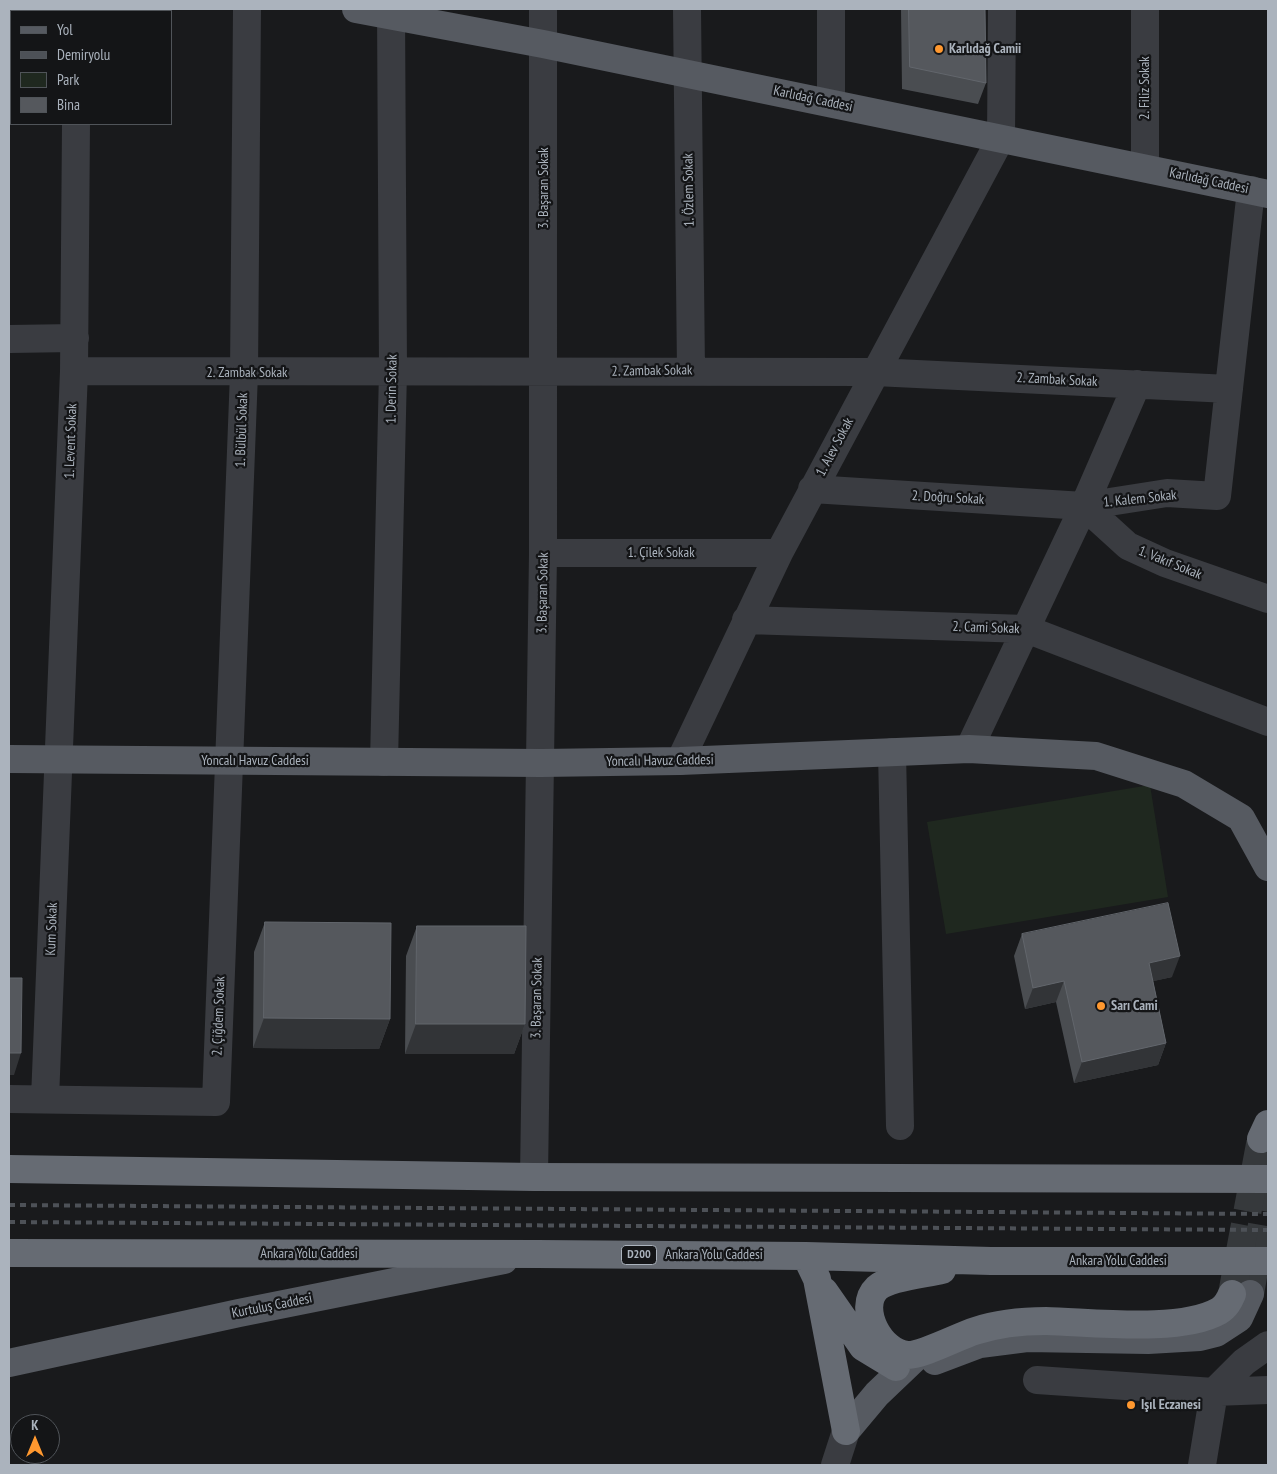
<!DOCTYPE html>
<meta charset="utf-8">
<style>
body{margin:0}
#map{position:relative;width:1277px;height:1474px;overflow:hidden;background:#191a1c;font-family:"PT Sans Narrow",sans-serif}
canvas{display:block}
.frame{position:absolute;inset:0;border:10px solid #abb3bd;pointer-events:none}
.legend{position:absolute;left:10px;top:10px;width:162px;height:115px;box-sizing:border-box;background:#141517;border:1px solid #505459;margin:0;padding:6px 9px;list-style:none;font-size:15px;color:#abb3bd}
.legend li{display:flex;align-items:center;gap:10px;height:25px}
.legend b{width:25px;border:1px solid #505459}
.north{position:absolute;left:10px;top:1414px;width:50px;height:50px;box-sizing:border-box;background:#141517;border:1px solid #505459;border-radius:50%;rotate:0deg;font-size:14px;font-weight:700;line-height:20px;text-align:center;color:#abb3bd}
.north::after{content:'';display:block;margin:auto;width:18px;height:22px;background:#ff982f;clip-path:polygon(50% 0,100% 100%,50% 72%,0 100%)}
</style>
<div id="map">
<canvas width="1277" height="1474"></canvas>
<div class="frame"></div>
<ul class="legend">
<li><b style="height:6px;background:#565a61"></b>Yol</li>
<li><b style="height:6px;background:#4d5157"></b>Demiryolu</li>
<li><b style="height:14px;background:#1f281f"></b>Park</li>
<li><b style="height:14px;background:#55585d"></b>Bina</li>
</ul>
<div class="north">K</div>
</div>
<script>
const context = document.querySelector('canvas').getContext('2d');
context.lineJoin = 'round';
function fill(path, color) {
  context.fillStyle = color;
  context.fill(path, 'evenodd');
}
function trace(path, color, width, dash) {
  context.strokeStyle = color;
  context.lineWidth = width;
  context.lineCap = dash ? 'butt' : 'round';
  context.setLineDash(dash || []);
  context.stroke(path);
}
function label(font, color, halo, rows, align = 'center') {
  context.font = font + ' "PT Sans Narrow",sans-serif';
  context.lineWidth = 4.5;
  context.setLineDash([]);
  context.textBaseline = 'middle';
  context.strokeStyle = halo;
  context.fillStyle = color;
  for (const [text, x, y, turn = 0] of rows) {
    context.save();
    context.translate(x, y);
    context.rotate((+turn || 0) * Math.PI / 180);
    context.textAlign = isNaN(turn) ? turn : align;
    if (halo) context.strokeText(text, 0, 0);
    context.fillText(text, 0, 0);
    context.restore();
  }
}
fill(new Path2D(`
 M1150 785 1168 897 946 934 927 822Z`), '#1f281f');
trace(new Path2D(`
 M1250 1294 1268 1190`), '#36393c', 28, [28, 14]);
trace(new Path2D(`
 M1232 1294 1261 1139`), '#36393c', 28, [28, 14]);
trace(new Path2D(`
 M687 9 691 371
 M831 9V103
 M1145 9V168
 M76 11V9
 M9 339 75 338
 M74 371 875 372 1229 389
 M812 489 1084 506
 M1084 506 1128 546 1165 563 1268 599
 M1084 506 1137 384
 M543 553H779
 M746 620 1026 629 1268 722
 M969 749 1084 506 1167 493 1217 496 1251 190
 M892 752 900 1126
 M680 761 779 553 1001 138 1002 9
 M384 762 393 371 391 9
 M9 1099 216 1102 244 373 247 9
 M45 1099 74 371 76 124
 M534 1177 543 553V9
 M1037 1380 1214 1392 1268 1390
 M835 1465 846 1431
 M1202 1465 1214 1392 1244 1362 1268 1345`), '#3a3c41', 28);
trace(new Path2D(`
 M356 9 543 44 1268 194
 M9 759 541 763 680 761 969 749 1096 756 1184 784 1241 818 1268 867
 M935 1361 980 1344 1027 1338 1148 1340 1200 1337 1216 1333 1239 1318 1250 1294
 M9 1363 239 1313 504 1260
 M846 1431 877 1394 919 1354`), '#565a61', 28);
trace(new Path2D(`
 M1261 1139 1268 1124
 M9 1169 534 1177 1268 1179
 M9 1253 537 1254 806 1256 991 1261H1268
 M806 1256 817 1279 846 1431
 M942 1270C926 1274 889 1277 877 1288 856 1308 881 1354 908 1355 923 1355 959 1336 975 1331 999 1323 1022 1321 1046 1321 1092 1322 1180 1333 1219 1311 1226 1307 1229 1301 1232 1294
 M824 1291 863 1347 896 1367`), '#666b73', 28);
trace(new Path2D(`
 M9 1205 1268 1214
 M9 1222 1268 1230`), '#4d5157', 4, [6, 5]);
fill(new Path2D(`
 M901 9H985L986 83 978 104 902 89Z
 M265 922 390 1019 379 1049 253 1048 254 952Z
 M417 926 525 1024 514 1054H405L406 956Z
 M1022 934 1172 977 1153 981 1166 1043 1158 1065 1074 1083 1056 1002 1025 1009 1014 956Z`), '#4a4d51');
fill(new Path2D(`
 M1180 956 1172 977 1141 984 1149 963Z
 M1064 981 1056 1002 1025 1009 1033 988Z
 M264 1018 390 1019 379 1049 253 1048Z
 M416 1024H525L514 1054H405Z
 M1166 1043 1158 1065 1074 1083 1082 1062Z
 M9 1053H21L14 1075H9Z`), '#323437');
const building = new Path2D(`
 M909 9H985L986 83 910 67Z
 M1168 903 1180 956 1149 963 1166 1043 1082 1062 1064 981 1033 988 1022 934Z
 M265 922 391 923 390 1019 264 1018Z
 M417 926H526L525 1024H416Z
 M9 978H22L21 1053H9Z`);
fill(building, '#55585d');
trace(building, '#62666c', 1);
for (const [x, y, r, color] of [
 [939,49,5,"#ff982f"],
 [1101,1006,5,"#ff982f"],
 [1131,1405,5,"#ff982f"]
]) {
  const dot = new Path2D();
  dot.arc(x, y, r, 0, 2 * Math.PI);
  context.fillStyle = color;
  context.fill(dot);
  trace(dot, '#141517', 2);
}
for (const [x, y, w] of [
 [639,1255,35]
]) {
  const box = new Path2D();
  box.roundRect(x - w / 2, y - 9.5, w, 19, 4);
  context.fillStyle = '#141517';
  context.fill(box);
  trace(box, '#abb3bd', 1);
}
label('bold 12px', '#abb3bd', null, [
 ["D200",639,1255]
]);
label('bold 14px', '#abb3bd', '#141517', [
 ["Karlıdağ Camii",949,49],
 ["Sarı Cami",1111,1006],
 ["Işıl Eczanesi",1141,1405]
], 'left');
label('14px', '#abb3bd', '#141517', [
 ["2. Filiz Sokak",1145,88,-90],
 ["Karlıdağ Caddesi",813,99,12],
 ["Karlıdağ Caddesi",1209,181,12],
 ["3. Başaran Sokak",544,188,-90],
 ["1. Özlem Sokak",689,190,-91],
 ["2. Zambak Sokak",652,371,-1],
 ["2. Zambak Sokak",247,373],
 ["2. Zambak Sokak",1057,380,3],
 ["1. Derin Sokak",392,389,-89],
 ["1. Bülbül Sokak",242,430,-88],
 ["1. Levent Sokak",71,441,-88],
 ["1. Alev Sokak",835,447,-62],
 ["2. Doğru Sokak",948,498,3],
 ["1. Kalem Sokak",1140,499,-6],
 ["1. Çilek Sokak",661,553],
 ["1. Vakıf Sokak",1170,563,22],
 ["3. Başaran Sokak",543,593,-89],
 ["2. Cami Sokak",986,628,2],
 ["Yoncalı Havuz Caddesi",255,761],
 ["Yoncalı Havuz Caddesi",660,761,-1],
 ["Kum Sokak",52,929,-88],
 ["3. Başaran Sokak",537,998,-89],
 ["2. Çiğdem Sokak",219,1016,-88],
 ["Ankara Yolu Caddesi",309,1254],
 ["Ankara Yolu Caddesi",714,1255],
 ["Ankara Yolu Caddesi",1118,1261],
 ["Kurtuluş Caddesi",272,1306,-11]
]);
</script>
